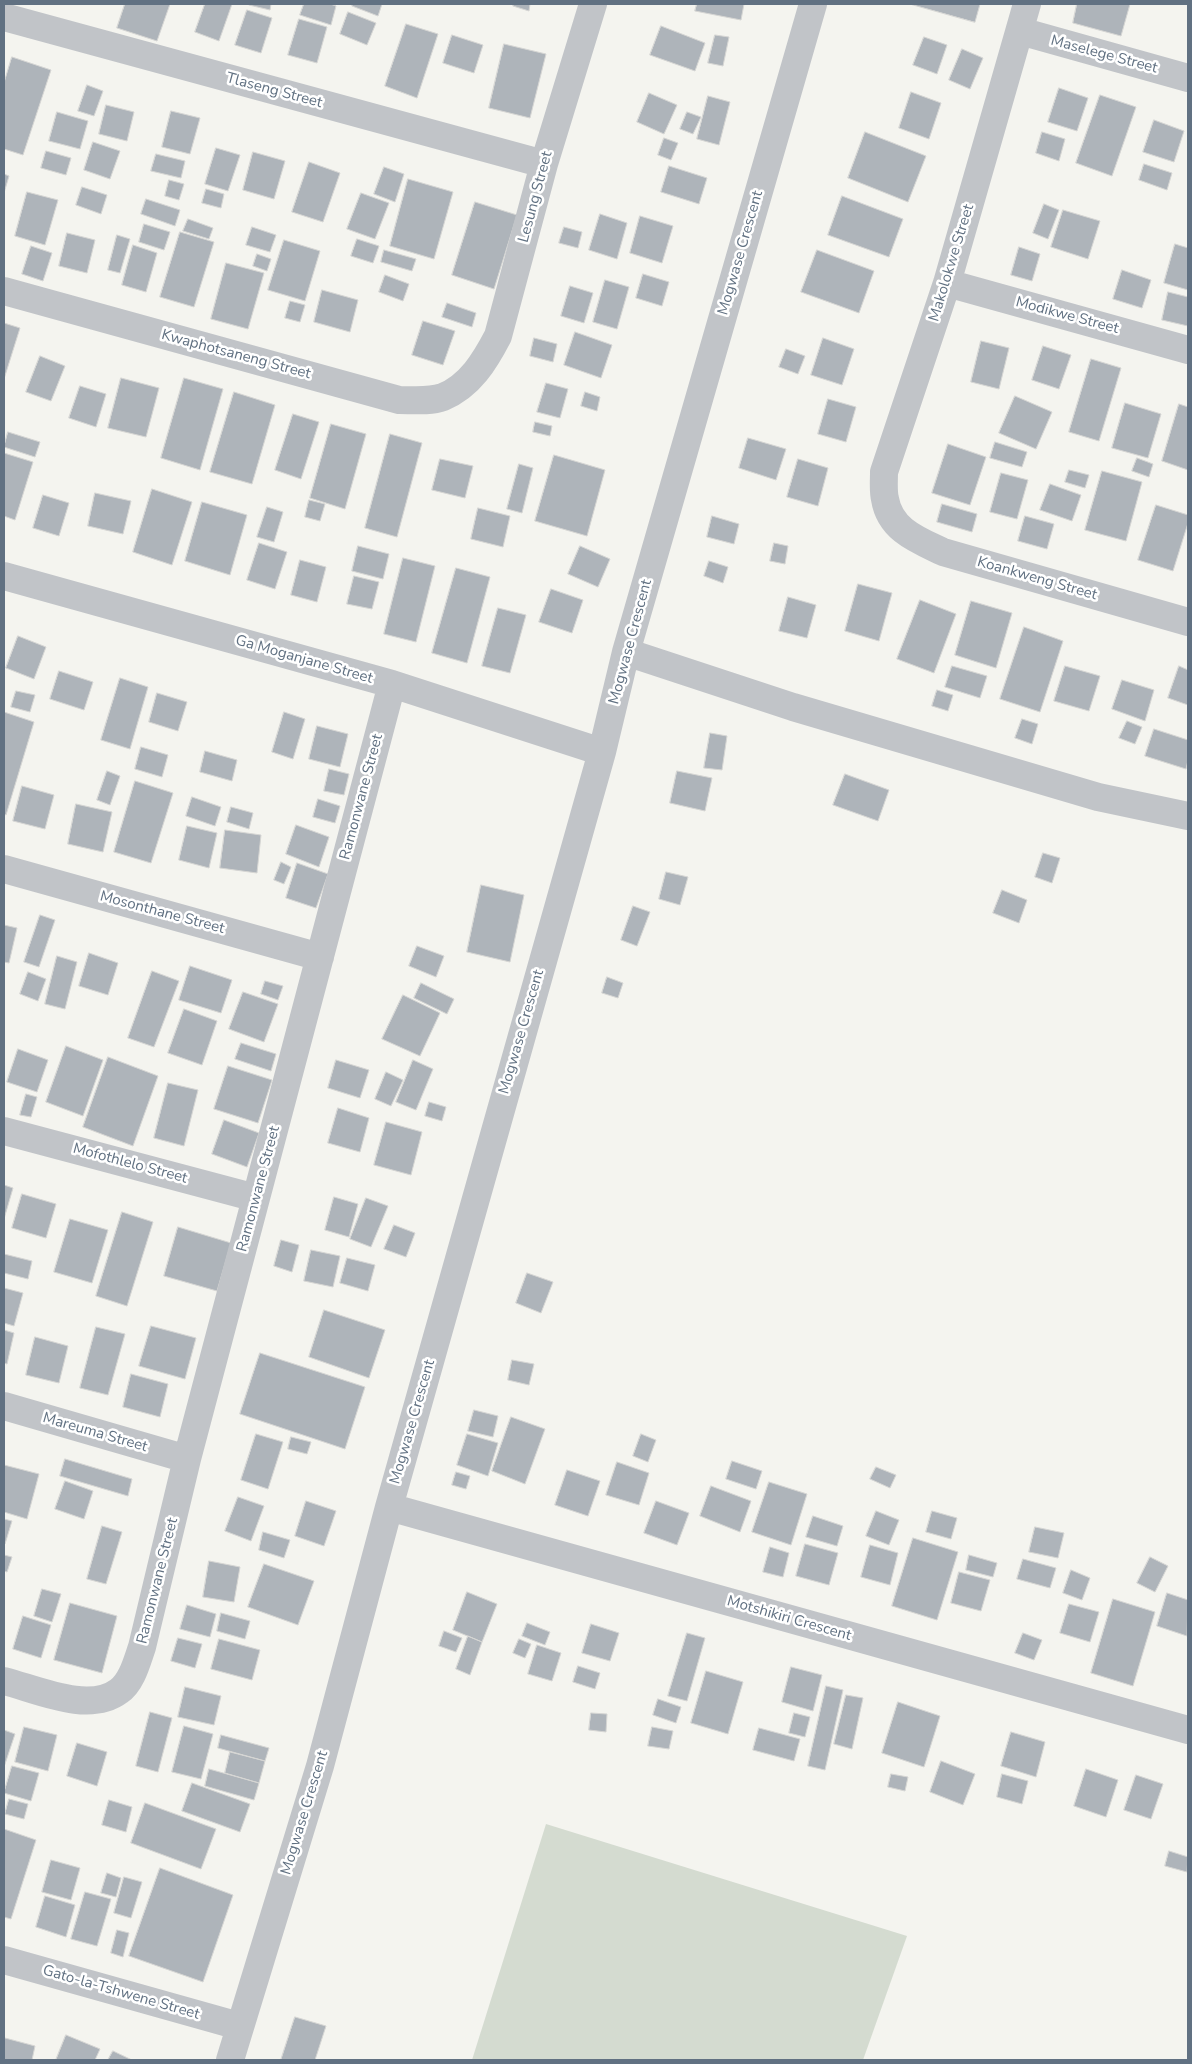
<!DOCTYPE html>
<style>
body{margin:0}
#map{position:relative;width:1192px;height:2064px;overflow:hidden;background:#f4f4ef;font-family:"Nunito Sans",sans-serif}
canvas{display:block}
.frame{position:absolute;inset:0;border:5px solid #617182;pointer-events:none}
</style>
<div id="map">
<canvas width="1192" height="2064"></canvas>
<div class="frame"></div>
</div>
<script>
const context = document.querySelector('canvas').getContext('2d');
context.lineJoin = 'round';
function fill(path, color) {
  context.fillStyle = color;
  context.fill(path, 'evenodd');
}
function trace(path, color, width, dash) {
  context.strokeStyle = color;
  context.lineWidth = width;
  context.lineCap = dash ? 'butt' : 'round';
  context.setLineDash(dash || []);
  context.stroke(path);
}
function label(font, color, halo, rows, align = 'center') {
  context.font = font + ' "Nunito Sans",sans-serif';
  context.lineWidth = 5;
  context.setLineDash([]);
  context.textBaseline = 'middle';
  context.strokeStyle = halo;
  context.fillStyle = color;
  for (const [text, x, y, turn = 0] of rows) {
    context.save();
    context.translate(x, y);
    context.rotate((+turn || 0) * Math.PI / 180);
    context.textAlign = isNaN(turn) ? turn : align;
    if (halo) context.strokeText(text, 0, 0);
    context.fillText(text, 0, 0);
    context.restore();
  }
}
fill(new Path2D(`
 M546 1824 907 1936 863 2060H472Z`), '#d4dbd0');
const building = new Path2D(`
 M125 4H170L157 41 117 28Z
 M205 4H232L219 41 195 32Z
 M249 4H271L270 10 249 5Z
 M304 4H330L336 6 331 25 300 15Z
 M353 4H382L378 16 352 6Z
 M514 4H530L529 11 513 6Z
 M697 4H744L741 20 695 11Z
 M910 4H980L975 22Z
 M1077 4H1130L1121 36 1073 23Z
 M247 10 272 18 261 53 235 45Z
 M348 12 376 23 367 45 340 34Z
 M299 19 327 27 317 63 288 55Z
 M406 24 438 34 417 98 385 86Z
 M661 26 705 43 695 71 650 55Z
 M452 35 483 45 474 73 443 63Z
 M715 35 729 37 723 66 708 63Z
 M924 37 947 45 937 74 913 65Z
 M504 44 546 54 530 118 489 108Z
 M962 49 983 58 970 89 949 80Z
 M12 57 51 70 23 155 4 149V83Z
 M87 85 103 91 94 116 78 111Z
 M1059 88 1088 98 1077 131 1048 122Z
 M911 92 941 103 929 139 899 128Z
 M649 93 677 105 664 134 637 122Z
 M1100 95 1136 107 1112 176 1076 163Z
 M708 96 730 102 719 145 697 139Z
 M106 105 134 112 127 141 99 134Z
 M171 111 200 118 190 154 162 147Z
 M57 112 88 121 80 149 49 141Z
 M687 112 701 117 693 134 680 129Z
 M1154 120 1184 131 1174 162 1143 152Z
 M865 132 926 156 908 202 848 178Z
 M1042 132 1065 139 1059 161 1036 153Z
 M664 138 678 143 671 160 658 155Z
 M93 142 120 151 110 179 84 170Z
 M216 148 240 155 228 191 205 184Z
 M46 151 71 158 66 175 41 168Z
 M253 152 285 161 274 199 243 190Z
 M156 154 185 161 181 178 151 171Z
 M309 162 340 173 323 222 292 212Z
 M1144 164 1172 173 1167 190 1139 180Z
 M669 166 707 178 699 204 661 192Z
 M384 167 404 174 395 202 374 194Z
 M4 174 9 176 4 193Z
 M408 179 453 192 434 259 390 246Z
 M169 180 184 184 179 200 165 196Z
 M82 187 107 195 101 214 76 205Z
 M206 189 224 194 221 208 202 203Z
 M27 192 58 200 45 245 15 236Z
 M361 193 389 203 375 239 347 229Z
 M842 196 903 219 889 257 828 235Z
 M146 199 180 210 175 226 141 214Z
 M475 202 517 215 494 289 452 275Z
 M1044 204 1059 210 1048 239 1033 233Z
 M1063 210 1100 221 1088 259 1051 247Z
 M600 214 627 223 617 259 589 250Z
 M640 216 673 226 662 263 630 253Z
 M188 219 213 228 209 239 183 231Z
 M144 224 170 232 164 250 139 242Z
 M252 227 276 235 270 252 246 245Z
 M564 227 582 232 578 248 559 243Z
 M180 232 214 242 194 307 160 297Z
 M67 233 95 240 87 273 59 266Z
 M117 235 130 239 120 273 108 270Z
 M357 239 379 246 373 263 351 256Z
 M284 240 320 251 305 301 268 290Z
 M1175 244 1188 248V290L1164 283Z
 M133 245 157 253 146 292 122 285Z
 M31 246 52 253 43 281 22 274Z
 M1019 247 1040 254 1032 281 1011 275Z
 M384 250 416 259 412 271 381 262Z
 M817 250 874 271 859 313 801 292Z
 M257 254 271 259 267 271 253 266Z
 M226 263 264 273 248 329 211 319Z
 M1122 270 1151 280 1142 308 1113 299Z
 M643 274 669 282 662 306 636 298Z
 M385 275 409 284 403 301 379 292Z
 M605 280 629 287 617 329 593 322Z
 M570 286 593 293 584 323 561 316Z
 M322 290 358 300 350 332 314 322Z
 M1168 292 1188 297V326L1162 320Z
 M290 301 305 305 300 322 285 318Z
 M447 303 476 313 472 327 442 317Z
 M423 321 455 331 443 365 412 355Z
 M4 323 20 328 4 379Z
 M575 332 612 345 601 378 564 365Z
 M534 338 557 344 553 362 530 356Z
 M823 338 854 349 842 385 811 375Z
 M981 341 1009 348 999 389 971 382Z
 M1043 346 1071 355 1059 389 1032 380Z
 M786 349 805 356 798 374 779 367Z
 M40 356 65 366 51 401 26 392Z
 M1091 359 1121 368 1099 441 1069 432Z
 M121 378 159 388 146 437 108 428Z
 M184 378 223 389 200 470 161 458Z
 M546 383 568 389 560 418 537 412Z
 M80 386 106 394 96 427 69 418Z
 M234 392 275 405 252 484 210 472Z
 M585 392 600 397 597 411 581 406Z
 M1015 396 1052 412 1036 449 999 433Z
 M828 399 856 407 846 442 818 434Z
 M1125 403 1161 414 1148 458 1112 448Z
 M1179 404 1188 407V470L1162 461Z
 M293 414 319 422 301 479 275 470Z
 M535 422 552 426 550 436 533 432Z
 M331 424 366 434 345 509 310 498Z
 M8 432 40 442 35 457 4 447Z
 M390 434 422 443 397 537 365 528Z
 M748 438 786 449 776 480 739 468Z
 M995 442 1027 452 1022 467 990 458Z
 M948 444 986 457 970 505 932 493Z
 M4 453 33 462 15 520 4 516Z
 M554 455 605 470 587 536 535 521Z
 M1137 458 1153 464 1149 477 1132 471Z
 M440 459 473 466 465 498 432 490Z
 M798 459 828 468 818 506 787 497Z
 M519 464 533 468 522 513 507 509Z
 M1069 470 1089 475 1085 488 1065 482Z
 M1102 471 1142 482 1126 541 1085 530Z
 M1001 473 1028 480 1017 519 990 512Z
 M1050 484 1081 495 1072 521 1040 510Z
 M152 489 192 502 172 565 133 552Z
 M95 493 131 501 123 534 88 526Z
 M43 495 69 503 59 536 33 528Z
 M309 500 325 504 320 521 305 517Z
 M202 502 247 515 230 575 185 561Z
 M942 504 977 514 972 532 937 522Z
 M1156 505 1188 515V523L1173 571 1138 560Z
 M267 507 283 512 274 542 257 537Z
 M478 508 510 516 503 547 471 539Z
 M712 516 739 524 734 544 707 537Z
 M1025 516 1054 524 1047 549 1018 541Z
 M259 543 287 552 275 589 247 580Z
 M774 543 788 546 785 564 770 561Z
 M358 546 389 554 383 579 352 571Z
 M580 546 610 559 598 587 568 574Z
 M403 558 435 566 416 642 384 634Z
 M300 560 326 567 317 602 291 595Z
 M709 561 728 567 723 583 704 576Z
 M456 568 490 577 467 663 432 653Z
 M354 576 379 582 372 609 347 604Z
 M858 584 892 593 879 641 845 631Z
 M551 589 583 600 572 633 539 622Z
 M788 597 816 605 807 638 779 631Z
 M920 600 956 614 934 673 897 659Z
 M971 601 1012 613 996 668 955 655Z
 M498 608 526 615 510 673 482 666Z
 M1024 627 1063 641 1040 712 1000 699Z
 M18 636 46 647 34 679 6 668Z
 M952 666 987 676 980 698 945 687Z
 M1065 666 1100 676 1089 711 1054 701Z
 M1179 666 1188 670V705L1168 698Z
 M59 671 93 682 84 710 50 699Z
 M120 678 148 687 130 749 101 740Z
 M1122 680 1154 690 1145 721 1112 709Z
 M937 690 953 695 948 711 932 706Z
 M16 691 35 695 30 712 11 707Z
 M157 693 187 702 178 731 149 722Z
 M4 712 34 722 6 815 4 814Z
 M284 712 305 719 293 759 272 752Z
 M1022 719 1038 724 1032 744 1015 738Z
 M1127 721 1142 727 1135 744 1119 738Z
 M317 726 348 734 340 767 309 759Z
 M1154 729 1188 740V760L1186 769 1145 756Z
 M710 733 727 736 722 770 704 768Z
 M141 747 168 755 162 777 135 769Z
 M205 751 237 760 232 781 200 772Z
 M329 769 349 774 344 795 324 791Z
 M107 771 120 776 110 805 97 800Z
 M677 771 712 778 705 811 670 803Z
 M845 774 889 790 878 821 833 805Z
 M135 781 173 793 151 863 114 852Z
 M22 786 54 795 45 829 13 821Z
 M192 797 221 807 215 826 186 816Z
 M318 799 340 806 335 823 313 817Z
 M76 804 112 812 103 852 68 844Z
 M231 807 253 813 249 829 227 822Z
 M296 825 329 837 319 867 286 854Z
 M187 826 217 833 209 868 179 860Z
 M225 830 261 835 257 873 220 868Z
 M1043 853 1060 858 1052 883 1035 877Z
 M281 862 291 867 284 884 274 880Z
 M297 863 328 874 316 908 286 898Z
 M666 872 688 877 680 905 659 899Z
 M481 885 524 895 510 962 467 952Z
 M1002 890 1027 900 1019 923 993 913Z
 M633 906 650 912 637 946 621 940Z
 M40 915 55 920 39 967 24 962Z
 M4 925 17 928 9 963 4 962Z
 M417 946 444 956 436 977 409 966Z
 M89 953 118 963 108 995 79 986Z
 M57 956 77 962 65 1009 45 1004Z
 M190 966 232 980 221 1013 179 1000Z
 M152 971 179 981 154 1047 128 1038Z
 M28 972 46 979 38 1001 20 994Z
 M607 977 623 983 618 998 602 993Z
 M265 981 283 986 278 1000 261 994Z
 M421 983 454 999 447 1014 414 998Z
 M243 992 278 1004 264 1042 229 1029Z
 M403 995 440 1013 420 1056 382 1039Z
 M184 1009 217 1021 202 1065 168 1053Z
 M241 1043 276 1054 271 1071 235 1059Z
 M66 1046 103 1060 83 1116 46 1102Z
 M18 1049 48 1060 37 1092 7 1082Z
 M108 1057 158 1076 133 1146 83 1127Z
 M336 1060 369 1070 360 1098 328 1088Z
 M413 1060 433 1069 416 1110 396 1102Z
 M228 1066 272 1080 258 1123 214 1109Z
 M386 1072 403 1080 391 1106 375 1099Z
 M168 1083 198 1090 184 1146 154 1138Z
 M26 1094 37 1097 31 1117 20 1115Z
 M429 1102 446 1107 442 1121 425 1116Z
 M338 1108 369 1118 360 1152 328 1143Z
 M224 1120 259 1133 247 1167 212 1154Z
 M386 1122 422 1132 411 1175 374 1165Z
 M4 1185 13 1188 4 1219Z
 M22 1194 56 1204 46 1238 12 1228Z
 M334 1197 358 1204 349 1237 325 1230Z
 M366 1198 388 1206 371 1247 350 1239Z
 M122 1212 153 1222 127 1306 96 1296Z
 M70 1219 108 1230 92 1283 54 1272Z
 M394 1225 415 1233 406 1257 384 1249Z
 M178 1227 231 1243 217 1291 164 1276Z
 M281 1240 299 1245 292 1272 274 1266Z
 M311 1250 340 1256 333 1287 304 1281Z
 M4 1254 32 1261 28 1279 4 1273Z
 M347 1258 375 1265 368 1291 340 1283Z
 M527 1273 553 1282 541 1313 516 1303Z
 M4 1288 23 1293 14 1326 4 1323Z
 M324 1310 385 1330 369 1378 309 1357Z
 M151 1326 196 1338 185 1379 139 1366Z
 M96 1327 125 1334 108 1395 80 1388Z
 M4 1330 14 1333 7 1364 4 1363Z
 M35 1337 68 1346 59 1383 26 1375Z
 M260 1353 365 1387 345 1449 240 1414Z
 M512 1360 534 1364 529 1385 508 1380Z
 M131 1374 168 1384 160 1417 123 1407Z
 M474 1410 498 1416 493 1437 468 1431Z
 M511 1417 545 1429 525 1484 492 1471Z
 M256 1434 283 1442 268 1489 241 1480Z
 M467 1434 498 1443 488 1476 457 1465Z
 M641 1434 656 1440 648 1462 633 1456Z
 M291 1437 311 1442 307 1454 288 1449Z
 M65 1459 132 1479 128 1496 60 1476Z
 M732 1461 762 1471 756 1489 726 1479Z
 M617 1462 649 1473 639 1505 606 1495Z
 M4 1465 39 1474 27 1519 4 1512Z
 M876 1467 896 1475 890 1488 870 1479Z
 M567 1470 600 1481 588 1516 555 1505Z
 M456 1472 470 1476 466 1489 452 1485Z
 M65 1481 93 1491 84 1519 55 1509Z
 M769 1482 807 1494 791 1545 752 1532Z
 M711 1486 751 1501 740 1532 700 1516Z
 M238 1497 264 1506 251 1541 225 1531Z
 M306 1501 336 1511 324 1546 295 1536Z
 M656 1501 689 1513 677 1545 644 1533Z
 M876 1511 899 1520 889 1545 866 1536Z
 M932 1511 957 1518 951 1539 926 1532Z
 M813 1516 843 1526 837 1546 806 1537Z
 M4 1519 12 1521 5 1544H4Z
 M102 1526 122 1532 106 1584 87 1579Z
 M1035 1527 1064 1533 1058 1558 1029 1552Z
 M263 1532 290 1540 284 1558 259 1550Z
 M913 1538 958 1552 937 1620 892 1606Z
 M805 1544 838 1553 829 1585 796 1576Z
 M870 1545 898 1553 890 1585 861 1577Z
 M770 1547 789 1553 783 1577 763 1572Z
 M4 1555 12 1557 7 1572 4 1571Z
 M969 1555 997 1563 993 1577 966 1570Z
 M1150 1557 1168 1566 1155 1592 1137 1583Z
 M1023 1559 1056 1568 1050 1588 1017 1579Z
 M209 1561 240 1567 234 1602 203 1597Z
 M264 1564 314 1581 298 1625 248 1607Z
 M1071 1570 1090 1578 1082 1600 1063 1593Z
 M959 1572 990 1580 981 1611 951 1603Z
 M42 1589 61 1594 52 1622 34 1616Z
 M467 1592 497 1604 482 1642 453 1630Z
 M1167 1593 1188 1600 1187 1636 1157 1626Z
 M1113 1599 1155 1612 1133 1686 1091 1673Z
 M70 1603 117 1616 102 1673 54 1660Z
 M1069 1604 1099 1612 1090 1642 1060 1633Z
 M187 1605 216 1614 210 1637 180 1629Z
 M221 1613 250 1621 245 1639 217 1631Z
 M23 1616 51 1625 41 1658 13 1649Z
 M527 1623 550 1632 545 1645 522 1636Z
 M591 1624 619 1633 610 1661 582 1653Z
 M444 1631 462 1638 456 1652 439 1646Z
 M687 1633 705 1638 687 1701 668 1696Z
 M1023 1633 1042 1640 1034 1660 1015 1653Z
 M468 1636 482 1642 470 1675 456 1669Z
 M178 1638 202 1644 195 1668 171 1661Z
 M219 1639 260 1650 252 1680 211 1669Z
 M519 1639 531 1644 525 1658 513 1653Z
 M537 1645 561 1653 552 1681 528 1674Z
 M578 1666 600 1673 595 1689 573 1682Z
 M791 1667 822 1675 813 1711 782 1702Z
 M706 1671 743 1682 728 1734 691 1723Z
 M826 1686 843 1690 825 1770 808 1766Z
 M185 1687 221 1696 214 1725 178 1717Z
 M846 1695 863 1698 852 1749 834 1744Z
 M658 1699 681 1707 676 1723 653 1715Z
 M898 1702 940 1716 924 1767 882 1753Z
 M150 1712 172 1718 158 1772 136 1766Z
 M591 1713 607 1714 606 1732 589 1730Z
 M794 1713 810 1717 805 1737 789 1733Z
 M184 1726 213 1734 201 1779 172 1772Z
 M24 1727 57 1735 48 1771 15 1762Z
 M652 1727 673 1731 669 1749 648 1746Z
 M759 1728 800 1739 794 1761 753 1750Z
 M4 1730 15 1734 4 1767Z
 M1011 1732 1045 1742 1036 1777 1001 1766Z
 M221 1735 269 1748 265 1761 218 1748Z
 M77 1743 107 1752 97 1786 67 1776Z
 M230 1752 265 1761 259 1783 225 1773Z
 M941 1761 975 1774 963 1805 930 1792Z
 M12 1766 39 1773 31 1801 4 1793Z
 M209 1769 259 1783 254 1800 205 1786Z
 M1086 1769 1118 1780 1106 1817 1074 1806Z
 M891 1774 908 1777 905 1791 888 1787Z
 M1002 1774 1028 1781 1022 1804 997 1797Z
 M1136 1775 1163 1784 1151 1819 1124 1810Z
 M192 1783 250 1804 240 1832 182 1811Z
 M9 1799 28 1804 24 1819 5 1814Z
 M109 1800 132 1807 126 1832 102 1825Z
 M145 1803 216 1829 201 1869 131 1843Z
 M4 1829 36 1840 11 1919 4 1917Z
 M1169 1851 1188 1857 1187 1872 1165 1866Z
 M51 1860 80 1868 71 1900 42 1892Z
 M160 1868 233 1895 203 1982 129 1956Z
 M107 1873 121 1878 116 1897 101 1893Z
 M124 1877 142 1882 131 1918 114 1913Z
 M85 1892 111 1899 97 1946 71 1939Z
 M45 1896 75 1905 66 1937 36 1927Z
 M117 1930 129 1933 123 1957 111 1953Z
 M295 2017 326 2026 315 2060H281Z
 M66 2035 100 2049 95 2060H56Z
 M5 2038 35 2046 32 2060H4Z
 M113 2051 132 2060H108Z`);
fill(building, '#aeb4ba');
trace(building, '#d5d5d3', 1);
trace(new Path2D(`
 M1027 4 947 283 884 472C884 481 883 491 885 499 890 530 918 540 943 552L1188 622
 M4 17 544 164
 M1020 31 1188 78
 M947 283 1188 350
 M4 291 399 400C413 400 429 402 443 397 470 386 485 361 498 336L544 164 593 4
 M4 576 392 684 602 752
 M626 652 793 707 1098 797 1188 816
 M4 869 320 957
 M4 1131 256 1198
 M4 1406 187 1459
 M389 1507 1188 1730
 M4 1681C36 1689 89 1714 119 1691 132 1682 137 1661 142 1647L187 1459 392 684
 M4 1960 239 2026
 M230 2060 320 1766 389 1507 602 752 626 652 813 4`), '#c1c4c8', 28);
label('15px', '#617182', '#fff', [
 ["Maselege Street",1104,55,15],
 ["Tlaseng Street",274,91,15],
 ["Lesung Street",536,197,-75],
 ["Mogwase Crescent",741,253,-74],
 ["Makolokwe Street",952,263,-73],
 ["Modikwe Street",1067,316,15],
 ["Kwaphotsaneng Street",236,355,15],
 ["Koankweng Street",1037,579,16],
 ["Mogwase Crescent",631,642,-75],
 ["Ga Moganjane Street",304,660,16],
 ["Ramonwane Street",362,797,-75],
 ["Mosonthane Street",162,913,15],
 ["Mogwase Crescent",522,1032,-74],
 ["Mofothlelo Street",130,1164,15],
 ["Ramonwane Street",259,1189,-75],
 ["Mogwase Crescent",413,1422,-74],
 ["Mareuma Street",95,1433,16],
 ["Ramonwane Street",158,1581,-76],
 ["Motshikiri Crescent",789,1619,16],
 ["Mogwase Crescent",305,1813,-73],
 ["Gato-la-Tshwene Street",121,1993,16]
]);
</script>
